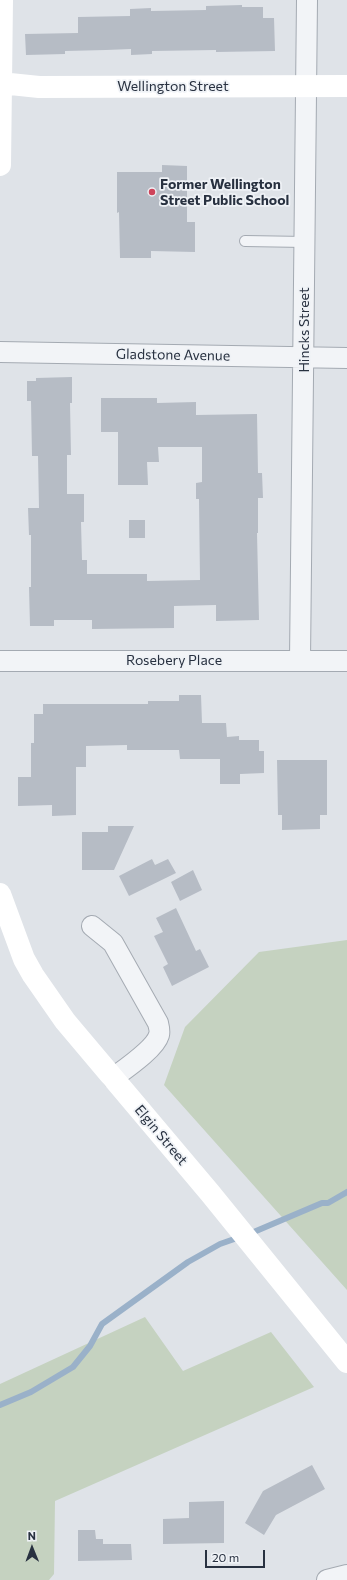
<!DOCTYPE html>
<style>
body{margin:0}
#map{position:relative;width:347px;height:1580px;overflow:hidden;background:#dfe3e8;font-family:Commissioner,sans-serif}
canvas{display:block}
.north{position:absolute;left:12px;top:1528px;width:40px;height:40px;-webkit-text-stroke:3px #eff2f6;paint-order:stroke;rotate:359deg;font-size:11px;font-weight:700;line-height:16px;text-align:center;color:#283140}
.north::after{content:'';display:block;margin:auto;width:14px;height:18px;background:#283140;clip-path:polygon(50% 0,100% 100%,50% 72%,0 100%)}
.scale{position:absolute;left:205px;top:1550px;width:60px;height:18px;box-sizing:border-box;border:2px solid #283140;border-top:0;padding-left:5px;font-size:12px;line-height:14px;white-space:nowrap;color:#283140;-webkit-text-stroke:3px #eff2f6;paint-order:stroke}
</style>
<div id="map">
<canvas width="347" height="1580"></canvas>
<div class="north">N</div>
<div class="scale">20 m</div>
</div>
<script>
const context = document.querySelector('canvas').getContext('2d');
context.lineJoin = 'round';
function fill(path, color) {
  context.fillStyle = color;
  context.fill(path, 'evenodd');
}
function trace(path, color, width, dash) {
  context.strokeStyle = color;
  context.lineWidth = width;
  context.lineCap = dash ? 'butt' : 'round';
  context.setLineDash(dash || []);
  context.stroke(path);
}
function label(font, color, halo, rows, align = 'center') {
  context.font = font + ' Commissioner,sans-serif';
  context.lineWidth = 3.5;
  context.setLineDash([]);
  context.textBaseline = 'middle';
  context.strokeStyle = halo;
  context.fillStyle = color;
  for (const [text, x, y, turn = 0] of rows) {
    context.save();
    context.translate(x, y);
    context.rotate((+turn || 0) * Math.PI / 180);
    context.textAlign = isNaN(turn) ? turn : align;
    if (halo) context.strokeText(text, 0, 0);
    context.fillText(text, 0, 0);
    context.restore();
  }
}
fill(new Path2D(`
 M347 940V1290L164 1085 185 1027 259 952Z
 M145 1317 183 1371 271 1332 314 1387 55 1501 54 1574 49 1580H0V1384Z`), '#c5d2c0');
trace(new Path2D(`
 M249 1234 322 1203H328L347 1192
 M0 1405 31 1392 73 1367 90 1346 102 1324 188 1262 220 1244 240 1237`), '#9ab1c9', 6);
fill(new Path2D(`
 M242 5V7H263V18H274L275 51 216 52V50L152 51V54L131 55V49L106 50 65 51V54L26 55 25 34 78 33V17L130 16V9L151 8V11L206 10V6Z
 M162 165 187 166V222H195V252L151 251V258H120L119 212 117 213V172H162Z
 M72 377V403H70L71 455H67V494H84V522H81L82 560H87V574H147V581L200 580 199 499H196V483L202 482V447H158L159 462H147L148 485H118V432H101V398H157V403L196 402V415L257 414 258 473H262L263 498H258V533H257L259 620 216 621V605L174 606V628L92 629V620H54V626H30L29 587H31V535H29L28 508H39L38 456H32L31 401H27V381H36V378Z
 M129 520H145V538H129Z
 M179 695H201L202 723H226L227 737 239 736V740H259V751H264V773L240 774V784H220V759H180L179 750H127V745L86 746V767H76V815L52 816V805L18 806V777H31V743H34V714H43V704H148V701H179Z
 M277 760H327V815H320V829L282 830V815H278Z
 M108 826H134L114 870H82V832H108Z
 M152 859 155 865 168 859 176 873 129 896 119 876Z
 M193 870 202 890 180 901 171 882Z
 M176 908 196 951 200 949 209 967 172 986 163 967 168 964 154 936 163 932 156 918Z
 M312 1465 325 1489 276 1515 264 1535 245 1523 263 1491Z
 M224 1501V1543L163 1544V1519L189 1518V1502Z
 M78 1530H95L96 1539H103V1544H131L132 1560 78 1561Z`), '#b6bcc5');
const lane = new Path2D(`
 M245 241 305 242`);
const street = new Path2D(`
 M0 352 347 358
 M300 660 307 0
 M0 661H347
 M92 926 113 943 158 1023C159 1027 160 1032 159 1035 155 1049 125 1069 113 1078
 M327 1580 347 1575`);
trace(lane, '#a4aab2', 12);
trace(street, '#a4aab2', 22);
trace(lane, '#f2f4f7', 10);
trace(street, '#f2f4f7', 20);
trace(new Path2D(`
 M0 83 39 87 347 86
 M0 165 2 0
 M0 894 24 959 33 975 65 1021 210 1193 347 1362`), '#fff', 22);
for (const [x, y, r, color] of [
 [152,192,4,"#ce445b"]
]) {
  const dot = new Path2D();
  dot.arc(x, y, r, 0, 2 * Math.PI);
  context.fillStyle = color;
  context.fill(dot);
  trace(dot, '#eff2f6', 1.5);
}
label('14px', '#283140', '#eff2f6', [
 ["Wellington Street",173,86],
 ["Hincks Street",304,330,-90],
 ["Gladstone Avenue",173,355,1],
 ["Rosebery Place",174,660],
 ["Elgin Street",161,1135,50]
]);
label('bold 14px', '#283140', '#eff2f6', [
 ["Former Wellington",160,184],
 ["Street Public School",160,200]
], 'left');
</script>
